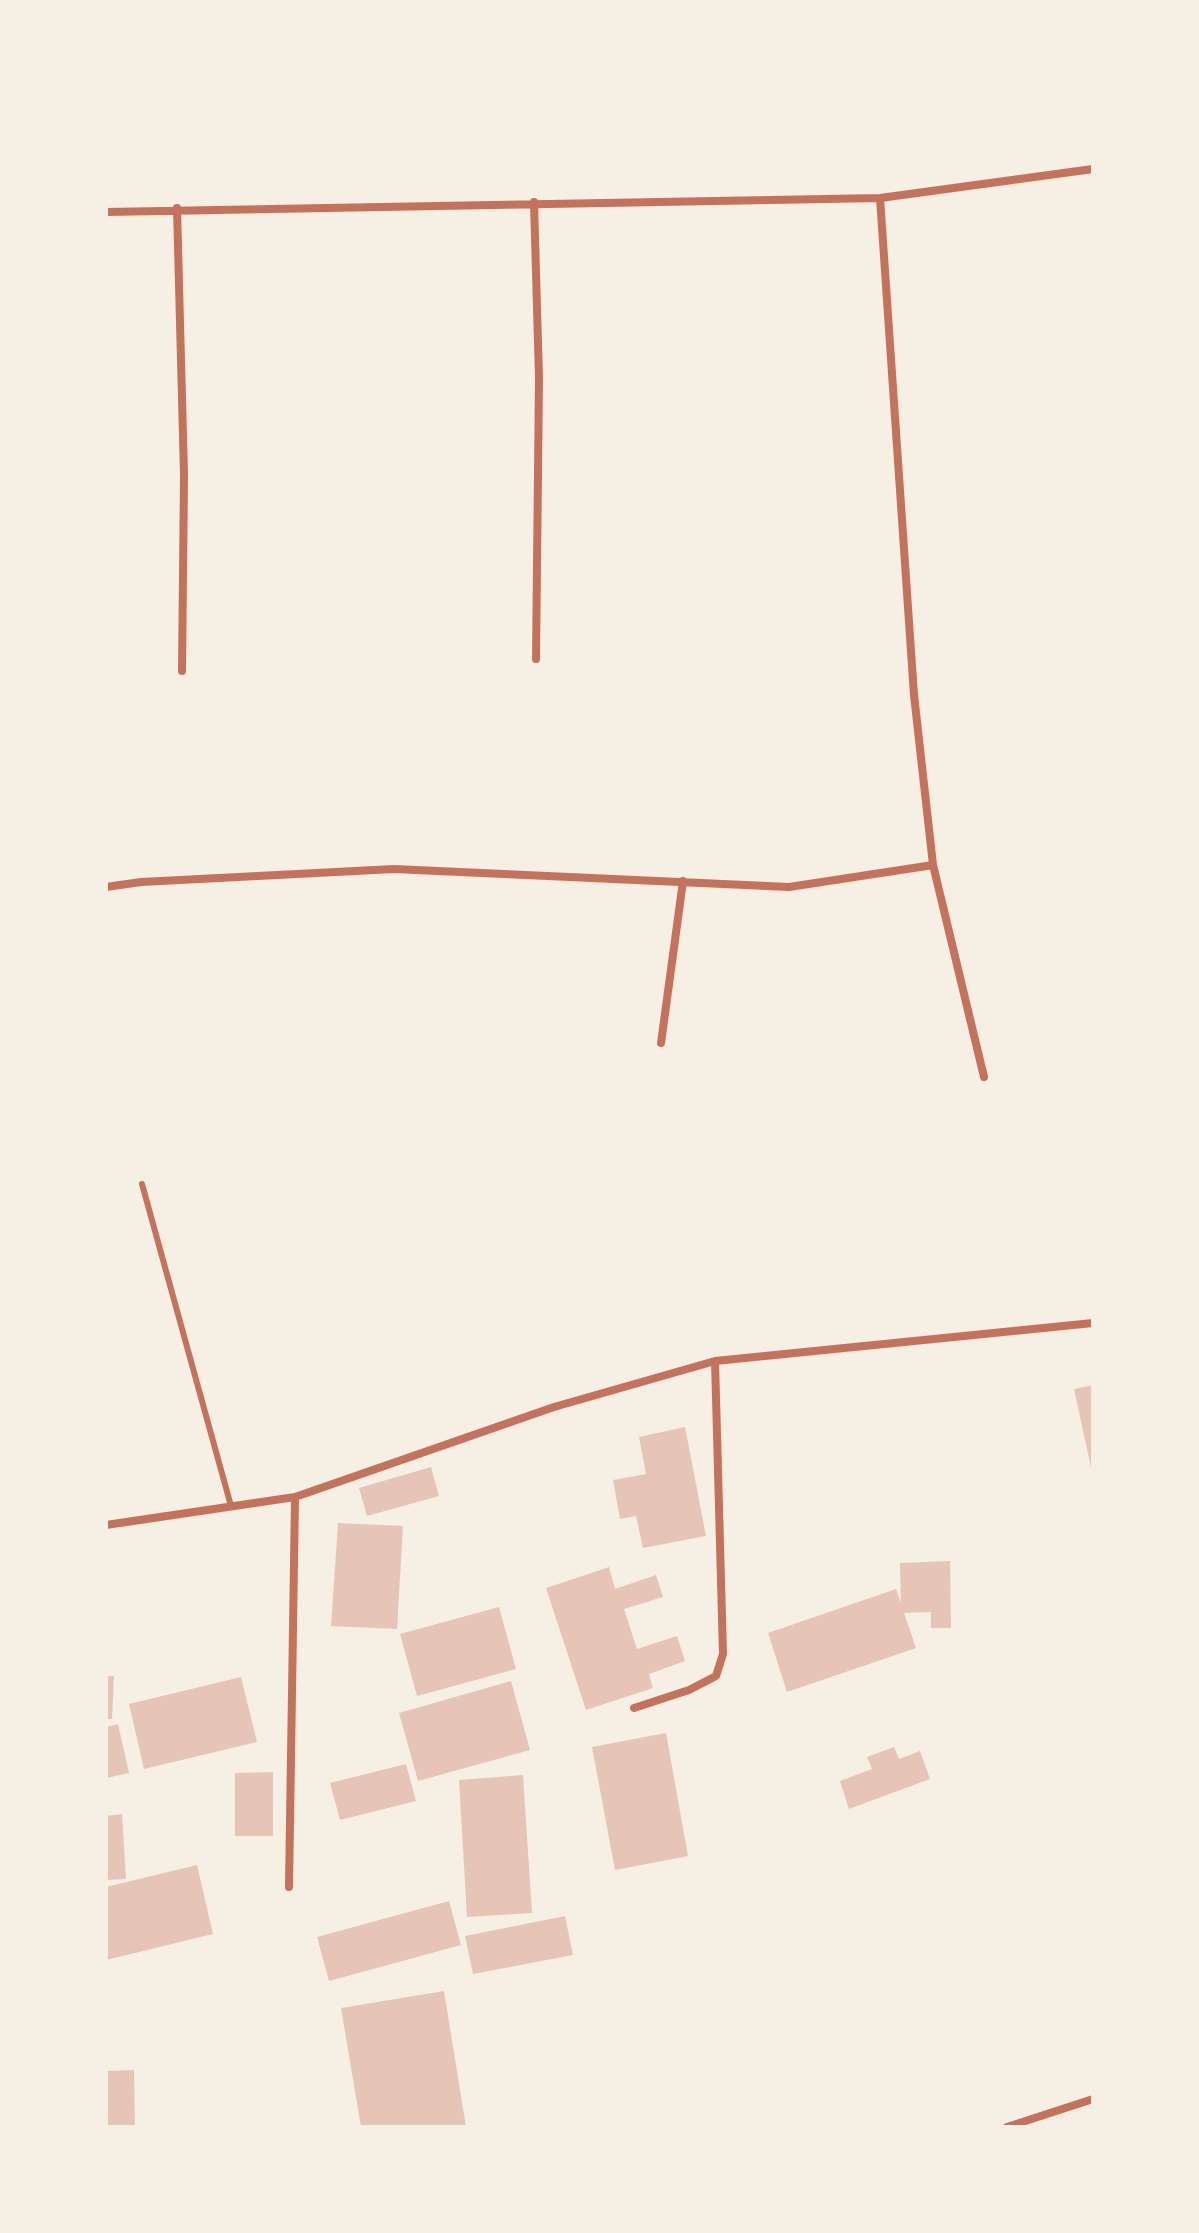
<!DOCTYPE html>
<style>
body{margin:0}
#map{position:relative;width:1199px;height:2233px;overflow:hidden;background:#f6efe4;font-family:"Space Grotesk",sans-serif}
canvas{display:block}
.frame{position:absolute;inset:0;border:108px solid #f6efe4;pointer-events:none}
</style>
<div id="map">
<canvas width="1199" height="2233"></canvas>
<div class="frame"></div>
</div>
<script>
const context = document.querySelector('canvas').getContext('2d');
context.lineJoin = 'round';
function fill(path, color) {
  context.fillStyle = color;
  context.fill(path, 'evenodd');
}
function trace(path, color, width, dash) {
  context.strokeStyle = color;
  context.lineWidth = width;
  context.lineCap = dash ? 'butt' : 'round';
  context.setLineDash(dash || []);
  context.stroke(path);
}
fill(new Path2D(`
 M1093 1385V1472H1092L1074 1389Z
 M685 1427 706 1536 643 1548 636 1516 620 1519 613 1480 646 1474 639 1437Z
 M431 1467 439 1496 367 1516 359 1488Z
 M338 1523 403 1526 397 1629 331 1626Z
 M950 1561 951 1628H931V1612L904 1613 916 1648 787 1692 768 1633 896 1589 901 1603 900 1563Z
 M609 1567 615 1589 656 1575 663 1597 624 1609 637 1649 677 1636 685 1661 649 1674 653 1688 586 1710 546 1588Z
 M499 1607 516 1669 417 1696 400 1634Z
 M106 1676H114L112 1719H106Z
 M241 1677 257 1742 144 1769 129 1704Z
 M511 1681 530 1750 418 1781 399 1713Z
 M118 1724 129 1773 106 1778V1727Z
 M666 1733 688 1856 615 1870 592 1747Z
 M894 1747 899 1759 920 1751 930 1779 849 1809 840 1781 872 1769 867 1757Z
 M406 1764 416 1801 340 1820 330 1783Z
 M273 1772V1836H235V1773Z
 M523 1775 532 1913 467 1917 459 1780Z
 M122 1814 126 1879 106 1880V1816Z
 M197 1865 213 1934 106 1960V1887Z
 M449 1901 461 1945 329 1981 317 1937Z
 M565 1916 573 1955 473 1974 465 1936Z
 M444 1991 466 2127H361L341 2008Z
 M134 2070 135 2127H106V2071Z`), '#e6c5b7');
trace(new Path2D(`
 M142 1184 231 1506`), '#c5725c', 6);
trace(new Path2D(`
 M880 198 914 695 933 865 984 1077
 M534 202 539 378 536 659
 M177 208 184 475 182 671
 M106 212 880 198 1093 169
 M106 887 141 882 394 869 789 887 933 865
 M661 1043 683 881
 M106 1525 295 1497 554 1407 715 1361 1093 1323
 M634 1708 689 1690 716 1676 723 1654 715 1361
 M289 1887 295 1497
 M1007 2127 1093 2099`), '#c5725c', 8);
</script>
